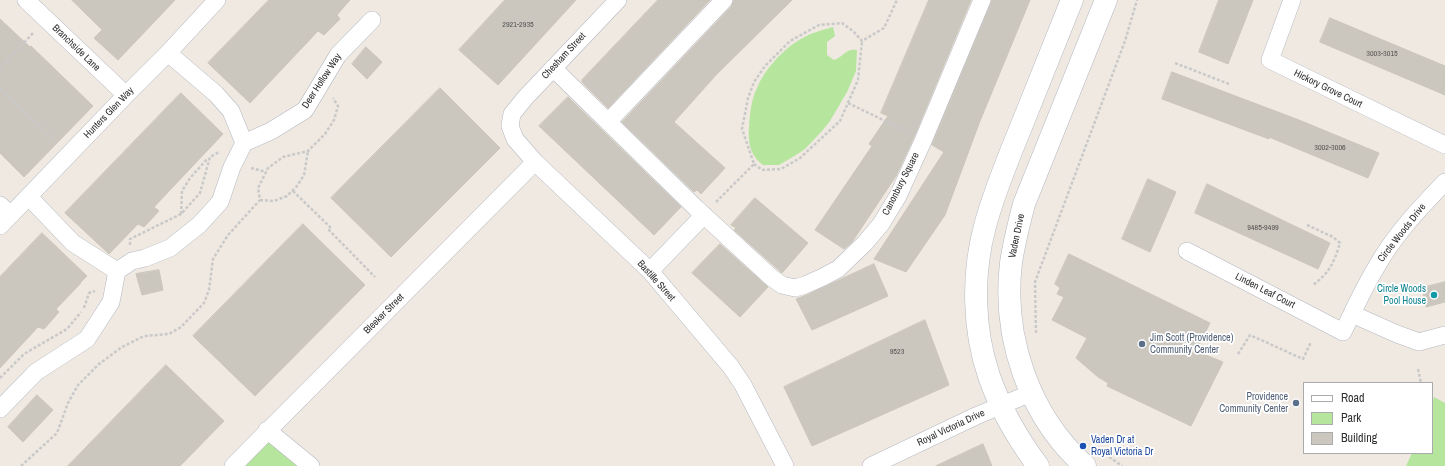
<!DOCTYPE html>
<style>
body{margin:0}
#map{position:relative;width:1445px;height:466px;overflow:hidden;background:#efe9e1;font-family:"Archivo Narrow",sans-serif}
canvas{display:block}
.legend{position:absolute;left:1303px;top:382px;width:130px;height:72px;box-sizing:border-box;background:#fff;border:1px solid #ababab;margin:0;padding:5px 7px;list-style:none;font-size:12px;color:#2e2e2e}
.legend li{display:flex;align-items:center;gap:8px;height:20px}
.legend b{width:20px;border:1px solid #ababab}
</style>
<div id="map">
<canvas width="1445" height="466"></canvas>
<ul class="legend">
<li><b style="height:5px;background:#fff"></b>Road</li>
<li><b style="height:11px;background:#b6e59e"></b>Park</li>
<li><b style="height:11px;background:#cbc7bf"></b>Building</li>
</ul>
</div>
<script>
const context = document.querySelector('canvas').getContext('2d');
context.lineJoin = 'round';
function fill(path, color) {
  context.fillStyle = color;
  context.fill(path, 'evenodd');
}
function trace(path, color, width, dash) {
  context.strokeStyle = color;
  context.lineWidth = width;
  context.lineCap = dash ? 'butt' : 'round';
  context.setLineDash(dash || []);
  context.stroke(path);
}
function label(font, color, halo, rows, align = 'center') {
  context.font = font + ' "Archivo Narrow",sans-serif';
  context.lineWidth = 3.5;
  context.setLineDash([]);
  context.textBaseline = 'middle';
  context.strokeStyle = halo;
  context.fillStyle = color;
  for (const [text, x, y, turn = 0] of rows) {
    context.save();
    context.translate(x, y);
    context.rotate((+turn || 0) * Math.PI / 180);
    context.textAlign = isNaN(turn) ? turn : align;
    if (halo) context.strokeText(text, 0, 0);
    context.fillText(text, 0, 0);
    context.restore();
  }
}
fill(new Path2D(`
 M833 27 835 36 827 42V55L834 60C844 57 845 48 857 50L856 71 847 92 830 121 822 131 805 149 796 155 779 165H763C750 155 748 143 749 127 750 114 751 100 757 88 765 69 783 49 801 39 811 33 822 30 833 27Z
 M1434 397 1445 403V466H1406L1412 453H1432V403Z
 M267 430 309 466H233Z`), '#b6e59e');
const building = new Path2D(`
 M72 0H175L118 60 94 38 102 30Z
 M269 0H350L337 15 340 19 324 35 318 31 250 103 208 63Z
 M505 0H576L498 85 459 50Z
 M658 0H710L608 108 582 82V80Z
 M734 0H792L716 75 674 122 725 168 701 194 697 190 694 192 622 122 731 7Z
 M929 0H971L914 137 896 176 852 242 844 249 815 230 872 146 869 144 888 116 881 113Z
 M992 0H1030L980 121 945 215 906 272 874 259 944 152 932 145Z
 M1219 0H1253L1228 64 1199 52Z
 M1330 18 1445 66V95L1320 42Z
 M0 19 30 47 31 46 93 106 24 177 0 153Z
 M366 47 382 62 367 79 352 64Z
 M1172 72 1299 120 1379 153 1368 178 1269 137V139L1162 99Z
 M440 88 500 148 391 257 331 198Z
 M181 93 223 134 154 207 159 211 144 227 138 224 109 254 65 213Z
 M568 97 681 207 654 235 539 126Z
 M1148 179 1176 192 1150 252 1122 239Z
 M1207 184 1330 243 1318 269 1195 213Z
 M755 198 808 243 782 273 734 230 736 228 731 225Z
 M303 224 365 285 255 396 193 336Z
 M42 233 87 276 79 284 81 283 56 309 59 312 44 329 38 327 0 368V277Z
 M720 244 768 287 740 317 692 273Z
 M1069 254 1210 323 1196 351 1223 362 1191 426 1107 386 1108 383 1098 377 1076 358 1087 338 1052 320 1064 297 1057 294 1060 288 1055 284Z
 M874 264 888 296 812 330 796 299 809 294Z
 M159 270 163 290 142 295 136 274Z
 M1445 282V302L1426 307 1422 288Z
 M925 320 949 385 812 446 784 387Z
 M166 365 224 421 180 466H68Z
 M37 395 53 410 23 442 8 427Z
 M983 444 992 466H936Z`);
fill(building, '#cbc7bf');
trace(building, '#cbc5ba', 1);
const street = new Path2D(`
 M26 0 126 95
 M618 0 525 98 512 114 510 126 515 139 535 162 650 271 731 367 743 385 785 466
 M1292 0 1270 60 1445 145
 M168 53 216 94 231 111 244 143
 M553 68 696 208 772 278 782 285 795 288 805 285 823 277 838 269 865 243 881 224 898 196 923 141 982 0
 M608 122 724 0
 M29 197 73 243 117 271 132 261 145 258 170 248 199 225 220 202 232 167 244 143 271 131 305 110 338 55 372 20
 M0 205 11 215
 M0 226 126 95 168 53 217 0
 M1187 251 1343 332C1354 310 1364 287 1377 266 1395 234 1420 208 1445 182
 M650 271 704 215
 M1352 314 1397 334 1419 342 1445 335
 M0 409 36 372 87 339 111 302 117 271
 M267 430 311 466
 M233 466 535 162
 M871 466 976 416 1031 393`);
const secondary = new Path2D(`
 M1038 466C1018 439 1000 408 989 376 973 329 972 274 985 226 994 192 1008 159 1021 127 1038 84 1055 42 1072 0
 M1085 466C1029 416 1002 337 1011 263 1014 242 1019 223 1024 204L1106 0`);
trace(street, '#b4b7c1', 18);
trace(secondary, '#b4b7c1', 23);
trace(new Path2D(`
 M1175 63 1229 84
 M0 68 34 32
 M0 89 57 143
 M848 103 908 132
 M754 164 762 170 781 169 800 158 840 121 858 80 862 41
 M251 168 266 172
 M293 191 330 227 328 229 375 277
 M260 200 274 201 287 196 297 186 304 175 308 151
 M716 202 754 164 742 129 748 98 754 82 765 66 790 41 819 25 842 23 854 32 862 41 884 28 897 0
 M181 214 182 191 190 178 208 158
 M1307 225 1333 237 1340 243C1334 263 1329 273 1313 285
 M130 245V239L181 214 200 193 210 157 219 152
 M84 308 89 293 95 291
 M1036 333 1035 282 1125 41 1137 0
 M1238 354 1250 335 1303 359 1311 342
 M1418 369 1421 383
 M0 378 24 354 67 329 81 312
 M1101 451 1122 466
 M21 466 57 433 68 403 78 385 99 364 122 347 144 336 169 334 181 327 204 303 209 290 213 259 228 235 260 200 258 188 268 168 283 157 308 151 325 134 334 120 338 106 333 98`), '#c9c9c9', 2.5, [3, 2]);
trace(street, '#fff', 17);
trace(secondary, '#fff', 22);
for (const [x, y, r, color] of [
 [1434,295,4,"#0f9aa8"],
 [1142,344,4,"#5c6f8a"],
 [1296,403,4,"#5c6f8a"],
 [1083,446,4,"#1a4fb4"]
]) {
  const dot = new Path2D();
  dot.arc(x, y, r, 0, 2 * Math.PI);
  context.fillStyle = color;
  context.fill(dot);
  trace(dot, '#fff', 1.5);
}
label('8px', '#555452', null, [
 ["2921-2935",518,25],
 ["3003-3015",1382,54],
 ["3002-3006",1330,148],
 ["9485-9499",1263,228],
 ["9523",897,352]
]);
label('10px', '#2e2e2e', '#fff', [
 ["Branchside Lane",76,48,44],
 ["Chesham Street",564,56,-47],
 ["Deer Hollow Way",322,81,-57],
 ["Hickory Grove Court",1328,89,26],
 ["Hunters Glen Way",109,113,-46],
 ["Canonbury Square",901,184,-63],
 ["Circle Woods Drive",1402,233,-52],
 ["Vaden Drive",1017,236,-78],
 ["Bastille Street",656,281,48],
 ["Linden Leaf Court",1265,291,27],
 ["Bleeker Street",384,314,-45],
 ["Royal Victoria Drive",951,428,-25]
]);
label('10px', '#0d838f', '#fff', [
 ["Circle Woods",1426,289],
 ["Pool House",1426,301]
], 'right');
label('10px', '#4e5e75', '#fff', [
 ["Jim Scott (Providence)",1150,338],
 ["Community Center",1150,350],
 ["Providence",1288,397,"right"],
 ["Community Center",1288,409,"right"]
], 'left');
label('10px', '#164399', '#fff', [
 ["Vaden Dr at",1091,440],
 ["Royal Victoria Dr",1091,452]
], 'left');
</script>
